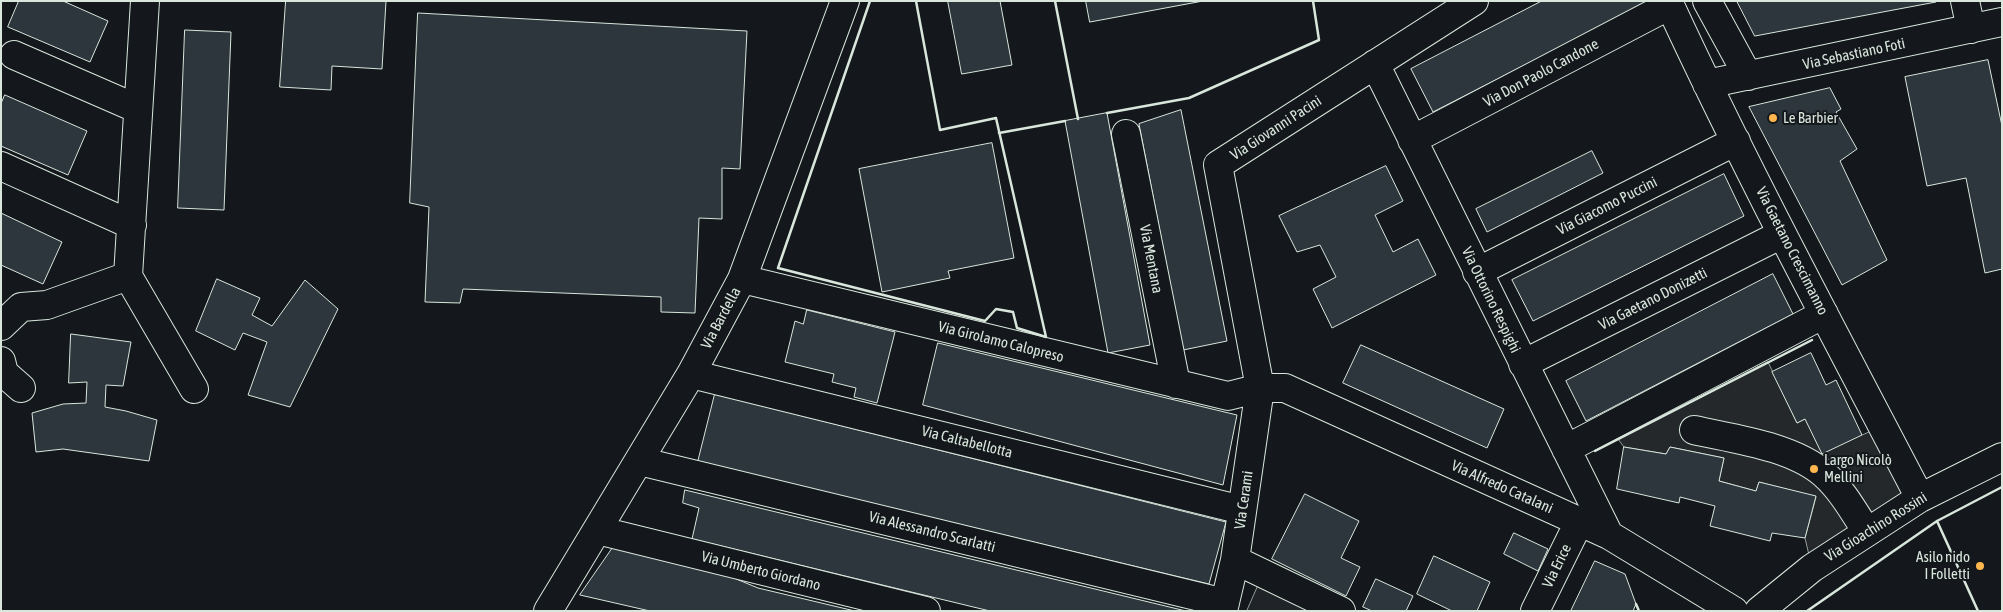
<!DOCTYPE html>
<meta charset="utf-8">
<style>
body{margin:0}
#map{position:relative;width:2003px;height:612px;overflow:hidden;background:#14181c;font-family:"Asap Condensed",sans-serif}
canvas{display:block}
.frame{position:absolute;inset:0;border:2px solid #d8e6dc;pointer-events:none}
</style>
<div id="map">
<canvas width="2003" height="612"></canvas>
<div class="frame"></div>
</div>
<script>
const context = document.querySelector('canvas').getContext('2d');
context.lineJoin = 'round';
function fill(path, color) {
  context.fillStyle = color;
  context.fill(path, 'evenodd');
}
function trace(path, color, width, dash) {
  context.strokeStyle = color;
  context.lineWidth = width;
  context.lineCap = dash ? 'butt' : 'round';
  context.setLineDash(dash || []);
  context.stroke(path);
}
function label(font, color, halo, rows, align = 'center') {
  context.font = font + ' "Asap Condensed",sans-serif';
  context.lineWidth = 4;
  context.setLineDash([]);
  context.textBaseline = 'middle';
  context.strokeStyle = halo;
  context.fillStyle = color;
  for (const [text, x, y, turn = 0] of rows) {
    context.save();
    context.translate(x, y);
    context.rotate((+turn || 0) * Math.PI / 180);
    context.textAlign = isNaN(turn) ? turn : align;
    if (halo) context.strokeText(text, 0, 0);
    context.fillText(text, 0, 0);
    context.restore();
  }
}
const green = new Path2D(`
 M1258 586 1313 611H1247Z`);
fill(green, '#202428');
trace(green, '#939e99', 1);
const parking = new Path2D(`
 M1768 362 1797 423 1805 419 1862 435 1883 426 1920 498 1812 568 1805 538 1816 497 1759 482 1756 491 1719 481 1724 458 1670 447 1666 454 1624 447 1618 439Z`);
fill(parking, '#24282b');
trace(parking, '#939e99', 1);
const building = new Path2D(`
 M19 1H63L108 21 90 62 8 27Z
 M286 1H386L382 69 332 66 331 90 280 87Z
 M948 1H1000L1012 65 962 74Z
 M1086 1H1203L1090 22Z
 M1542 1H1645L1646 3 1433 112 1411 69Z
 M1737 1H1936V2L1755 36Z
 M418 13 747 31 740 169 722 168V219L699 218 695 313 661 312V297L463 289 460 303 425 302 429 207 410 203Z
 M185 30 231 32 224 210 178 208Z
 M1988 60 2002 126V269L1985 273 1966 178 1927 186 1905 77Z
 M1830 88 1841 109 1836 112 1857 149 1840 161 1887 260 1842 285 1749 107Z
 M5 95 87 131 68 175 1 146V104Z
 M1181 110 1227 341 1183 350 1139 124Z
 M1107 113 1150 345 1108 353 1065 121Z
 M992 143 1014 258 948 271 950 278 882 292 859 169Z
 M1592 151 1603 173 1487 232 1476 209Z
 M1386 166 1403 201 1375 215 1393 252 1418 239 1436 275 1332 328 1313 289 1336 277 1320 245 1297 252 1279 216Z
 M1724 174 1744 216 1533 321 1512 280Z
 M1 213 62 242 43 284 1 265Z
 M1773 274 1793 314 1586 421 1566 381Z
 M217 279 260 298 252 315 272 326 305 280 338 309 290 407 248 395 267 342 243 333 235 350 196 331Z
 M807 310 895 332 877 403 854 397 856 388 832 382 834 374 785 362 795 321 803 324Z
 M71 334 131 342 123 386 106 385 105 407 126 411 157 420 149 461 63 449 36 452 32 413 63 404 86 403 87 382 69 383Z
 M938 343 1237 415 1223 485 923 405Z
 M1361 345 1504 409 1487 448 1343 383Z
 M1811 353 1826 385 1836 380 1862 435 1822 454 1805 419 1797 423 1772 372Z
 M715 394 1226 522 1209 584 698 462Z
 M1624 447 1666 454 1670 447 1724 458 1719 481 1756 491 1759 482 1816 496 1805 538 1772 533 1770 541 1710 526 1715 506 1680 497 1679 503 1617 489Z
 M685 490 1186 611H990L692 539 699 508 683 503Z
 M1305 494 1359 521 1341 558 1360 567 1346 596 1272 559Z
 M1514 533 1548 549 1538 571 1504 554Z
 M614 546 729 576 758 588 855 611H650L580 595Z
 M1434 556 1490 582 1477 611H1452L1417 594Z
 M1595 561 1625 574 1636 604 1633 611H1571Z
 M1376 579 1413 596 1406 611H1372L1363 607Z`);
fill(building, '#2c363c');
trace(building, '#d8e6dc', 1);
const minor = new Path2D(`
 M145 1 128 276 194 389
 M1668 1C1746 170 1834 333 1920 498
 M1707 1 1748 76
 M1965 1 1971 29
 M14 55 138 109
 M1375 64 1609 535
 M1707 84 2002 22
 M1126 134 1176 384
 M1412 140 1670 5
 M1 166 132 225
 M1477 272 1736 141
 M742 279 1228 396 1260 388H1285L1609 535 1734 611
 M1 326 21 307 47 305 128 276
 M1 361 4 373 21 388
 M1523 364 1782 234
 M691 374 1242 510
 M1694 430C1734 439 1792 446 1824 474 1842 490 1854 512 1867 532
 M1566 449 1824 314
 M639 461 1225 603
 M597 530 926 611
 M1235 560 1341 611
 M548 611 691 374 742 279 845 1
 M1223 611 1235 560 1260 388 1218 165 1474 1
 M1535 611 1579 522
 M1759 611 1812 568 1920 498 2002 457`);
trace(minor, '#d8e6dc', 30);
trace(minor, '#14181c', 28);
trace(new Path2D(`
 M870 1 778 268 985 321 996 309 1013 312 1017 328 1046 337 996 118 940 130 916 1
 M1055 1 1078 119
 M1107 113 1189 98 1319 40 1313 1
 M999 133 1065 121
 M1595 451 1812 340
 M1937 521 1978 611
 M1636 604 1639 611
 M1807 611 1937 521 2002 487`), '#d8e6dc', 2.5);
for (const [x, y, r, color] of [
 [1773,118,5,"#ffb74d"],
 [1814,469,5,"#ffb74d"],
 [1980,566,5,"#ffb74d"]
]) {
  const dot = new Path2D();
  dot.arc(x, y, r, 0, 2 * Math.PI);
  context.fillStyle = color;
  context.fill(dot);
  trace(dot, '#14181c', 2);
}
label('15px', '#d8e6dc', '#14181c', [
 ["Via Sebastiano Foti",1854,54,-12],
 ["Via Don Paolo Candone",1541,73,-28],
 ["Via Giovanni Pacini",1276,128,-33],
 ["Via Giacomo Puccini",1607,206,-27],
 ["Via Gaetano Crescimanno",1792,251,63],
 ["Via Mentana",1151,259,79],
 ["Via Gaetano Donizetti",1653,299,-27],
 ["Via Ottorino Respighi",1491,300,64],
 ["Via Bardella",721,318,-62],
 ["Via Girolamo Calopreso",1001,342,14],
 ["Via Caltabellotta",967,442,14],
 ["Via Alfredo Catalani",1502,487,24],
 ["Via Cerami",1244,500,-82],
 ["Via Gioachino Rossini",1876,527,-32],
 ["Via Alessandro Scarlatti",932,532,14],
 ["Via Erice",1557,566,-64],
 ["Via Umberto Giordano",761,571,14]
]);
label('15px', '#d8e6dc', '#14181c', [
 ["Le Barbier",1783,118],
 ["Largo Nicolò",1824,460],
 ["Mellini",1824,477],
 ["Asilo nido",1970,557,"right"],
 ["I Folletti",1970,574,"right"]
], 'left');
</script>
